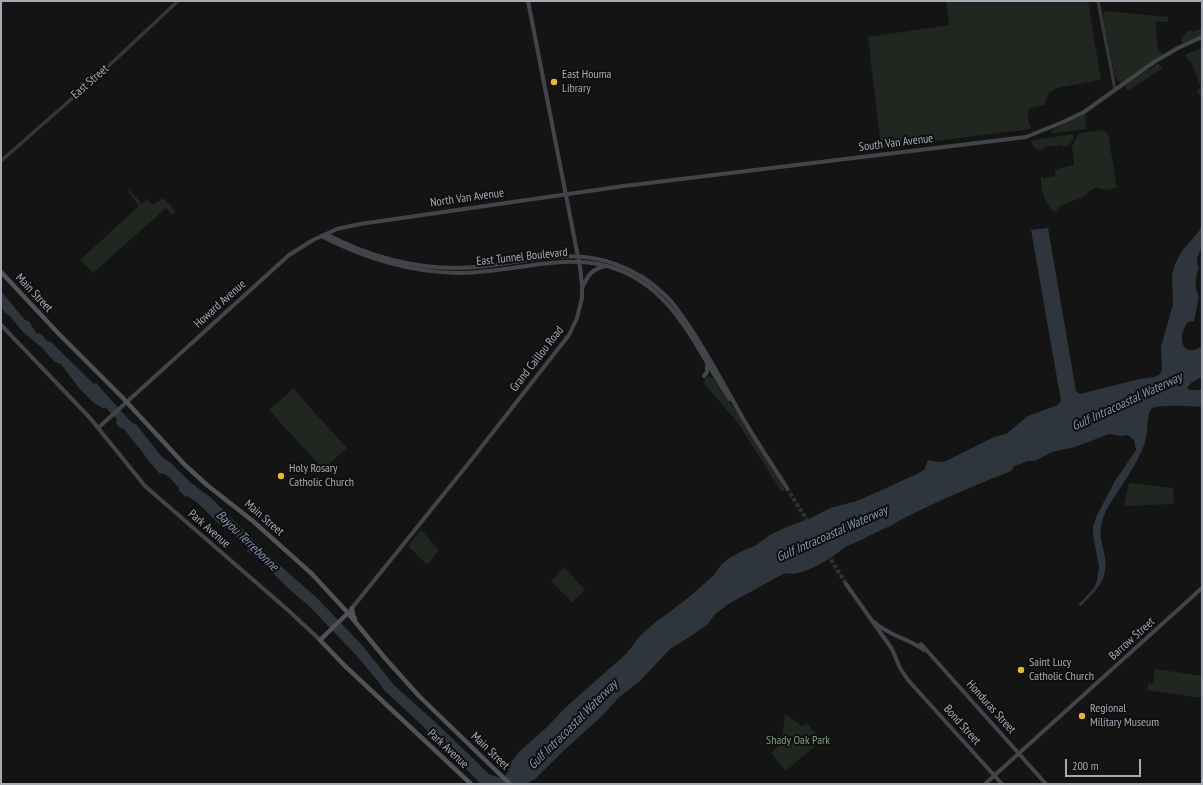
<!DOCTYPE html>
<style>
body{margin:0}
#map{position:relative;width:1203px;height:785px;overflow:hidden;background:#141415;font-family:"PT Sans Narrow",sans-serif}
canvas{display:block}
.frame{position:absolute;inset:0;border:2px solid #a6aab4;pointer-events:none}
.scale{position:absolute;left:1065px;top:759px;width:76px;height:18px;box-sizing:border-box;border:2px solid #a6aab4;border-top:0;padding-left:5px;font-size:12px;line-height:14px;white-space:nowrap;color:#a6aab4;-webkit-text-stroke:3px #0f0f10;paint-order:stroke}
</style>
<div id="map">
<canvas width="1203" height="785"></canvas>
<div class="frame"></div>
<div class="scale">200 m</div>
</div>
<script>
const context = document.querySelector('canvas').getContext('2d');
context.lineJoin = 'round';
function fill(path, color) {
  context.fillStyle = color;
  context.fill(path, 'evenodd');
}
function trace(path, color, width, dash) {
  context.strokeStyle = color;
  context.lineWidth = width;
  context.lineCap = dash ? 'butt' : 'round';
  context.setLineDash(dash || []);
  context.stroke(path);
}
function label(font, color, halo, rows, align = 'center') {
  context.font = font + ' "PT Sans Narrow",sans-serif';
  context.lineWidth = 4;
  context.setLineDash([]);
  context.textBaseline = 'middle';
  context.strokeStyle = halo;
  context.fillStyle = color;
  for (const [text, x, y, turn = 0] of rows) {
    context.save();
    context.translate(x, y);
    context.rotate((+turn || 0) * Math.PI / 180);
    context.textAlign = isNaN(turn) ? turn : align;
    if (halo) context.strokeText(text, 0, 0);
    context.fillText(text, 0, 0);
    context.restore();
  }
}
fill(new Path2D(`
 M946 1H1088L1101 80 1057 88 1049 93 1044 105 1029 108 1028 119 1031 129 881 148 868 37 949 25Z
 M1105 11 1168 17V22L1156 21 1157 47 1163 55 1121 82 1117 81 1114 72 1103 16Z
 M1202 28V36L1184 43 1182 42 1181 38 1189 30 1193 32Z
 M1202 48V98L1197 91 1201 87 1192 64 1185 56 1188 53Z
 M1157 64 1160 65 1162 68 1161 69 1128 91 1125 87 1126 85Z
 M1085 113 1086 129 1056 133 1051 132 1052 130Z
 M1103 130 1108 134 1117 188 1104 190 1099 188H1094L1083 197 1060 206 1055 212 1052 211C1045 202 1040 187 1041 176L1043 178 1055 176V170H1059V168L1074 165 1072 147 1079 133Z
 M1073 134C1075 141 1069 146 1063 147L1062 145 1045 147 1044 150C1038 150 1033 148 1031 142L1032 140Z
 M130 190 142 204 147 199 153 205 163 198 176 211 172 215 166 208 93 273 80 260 139 206 128 192Z
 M709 376 713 378 741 418 782 484 785 491H781L738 423 704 383 705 378Z
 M294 388 302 399 347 448 323 469 269 410Z
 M1129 483 1173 488 1174 504 1124 506Z
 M421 530 439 550 427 565 408 546Z
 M564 567 585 590 572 602 551 581Z
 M1155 669 1202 676V698L1147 690 1148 683 1153 684Z
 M785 714 802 726 806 723 822 740 786 771 771 753 780 745 783 731Z`), '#202721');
fill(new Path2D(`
 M1202 223C1202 230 1203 237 1202 244 1201 253 1195 256 1198 267H1200C1195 273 1194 290 1199 296L1194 321 1188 322C1177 335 1181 360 1202 346V377L1191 383 1187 388 1190 390H1202V407C1193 406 1156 404 1151 409 1147 414 1148 434 1145 442 1140 458 1128 476 1119 490 1112 500 1105 510 1102 522 1099 532 1101 541 1104 552 1110 579 1098 588 1081 606L1078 605 1094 588 1097 581 1099 567 1093 534V527L1097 515 1115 481 1136 450 1134 440 1128 435 1121 436 1109 434 1075 447 1052 452 1035 461H1028L1014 466 1011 471C973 486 935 502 899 521 889 527 878 531 867 537 859 542 846 545 840 551 830 560 799 578 785 573L730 603 715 614 708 624 691 636 670 649 641 680 618 698 603 715 559 755 535 779 525 784H481L439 742 432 737 425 728 384 690 377 680 355 654 310 607 287 587 260 560 247 551 248 549 233 533 221 526 200 505 188 496 186 497 179 491V488C173 482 168 473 159 473 155 467 146 459 144 454L123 428 121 429 116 423 117 419 105 407 104 409 94 403 79 388 61 364 55 362 42 348 22 331 10 316 5 313 1 307V291L25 320 29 321 36 333 41 334 48 342 50 341 94 384 96 383 132 423 136 424 162 457 172 464 190 482 211 498 275 561 317 598 361 644 394 685 435 722 489 774 502 779 509 771 508 766 519 752 548 726 565 708 627 653 640 636 652 625 688 598 714 575 721 565 729 558 742 551 755 546 770 535 784 528 811 518 830 508 857 501 917 474 924 470 928 460 940 462 946 461 994 437 1006 434 1028 416 1058 405 1061 401 1031 230 1048 228 1076 391 1080 394 1139 379 1154 377 1159 375 1162 371 1161 347 1173 304 1172 275 1175 264 1182 251 1200 230Z`), '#2e353d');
trace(new Path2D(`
 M787 488 846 584`), '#313235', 4, [4, 2]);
trace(new Path2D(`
 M1098 1 1115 89
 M1 161 101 73 178 1`), '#35353a', 3.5);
trace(new Path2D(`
 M326 234C366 255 411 268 457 268 490 268 523 259 556 257 597 253 637 267 666 296 678 308 686 322 695 335 709 358 723 382 736 406 751 434 770 461 787 488
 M321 236C364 258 408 272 457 273 529 273 592 238 655 292 688 321 705 364 730 399
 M583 286C589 274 591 270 605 266
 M1 325 90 418 145 486 289 611 320 640
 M704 376 707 372V366
 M98 428 289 255 313 240 337 229 360 224 624 186 1026 137 1063 122 1084 112 1154 62 1178 48 1202 37
 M846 584 892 649 900 668 908 680 1002 784
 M348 613 472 459 569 335 577 318 582 298V286L580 267 528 1
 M874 622C889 636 908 638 924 650
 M921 644 1046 784
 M985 784 1202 588`), '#43444a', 4);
trace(new Path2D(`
 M1 272 58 333 121 396 185 465 207 485 254 522 312 574 348 613 384 657 419 696 510 784
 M352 608 353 615 355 619
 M348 613 320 640 345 666 471 784`), '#515258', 4.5);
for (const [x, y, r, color] of [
 [554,82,4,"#e3b83d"],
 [281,476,4,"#e3b83d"],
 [1021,670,4,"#e3b83d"],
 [1082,716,4,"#e3b83d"]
]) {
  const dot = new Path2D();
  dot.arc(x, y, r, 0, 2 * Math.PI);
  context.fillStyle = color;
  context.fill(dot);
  trace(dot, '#0f0f10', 1.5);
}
label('12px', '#a6aab4', '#0f0f10', [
 ["East Houma",562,75],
 ["Library",562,89],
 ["Holy Rosary",289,469],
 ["Catholic Church",289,483],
 ["Saint Lucy",1029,663],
 ["Catholic Church",1029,677],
 ["Regional",1090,709],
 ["Military Museum",1090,723]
], 'left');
label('12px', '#a6aab4', '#0f0f10', [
 ["East Street",90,82,-41],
 ["South Van Avenue",896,143,-7],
 ["North Van Avenue",467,198,-8],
 ["East Tunnel Boulevard",522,257,-6],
 ["Main Street",34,293,47],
 ["Howard Avenue",220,304,-42],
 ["Grand Caillou Road",537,359,-52],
 ["Main Street",264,518,41],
 ["Park Avenue",209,529,41],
 ["Barrow Street",1132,639,-42],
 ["Honduras Street",991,707,48],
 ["Bond Street",962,725,48],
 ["Park Avenue",448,749,43],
 ["Main Street",490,751,44]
]);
label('12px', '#7f9e83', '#0f0f10', [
 ["Shady Oak Park",798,741]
]);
label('italic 13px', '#8094ad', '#0f0f10', [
 ["Gulf Intracoastal Waterway",1127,402,-25],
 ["Gulf Intracoastal Waterway",832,534,-24],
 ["Bayou Terrebonne",247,541,44],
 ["Gulf Intracoastal Waterway",573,725,-45]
]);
</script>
